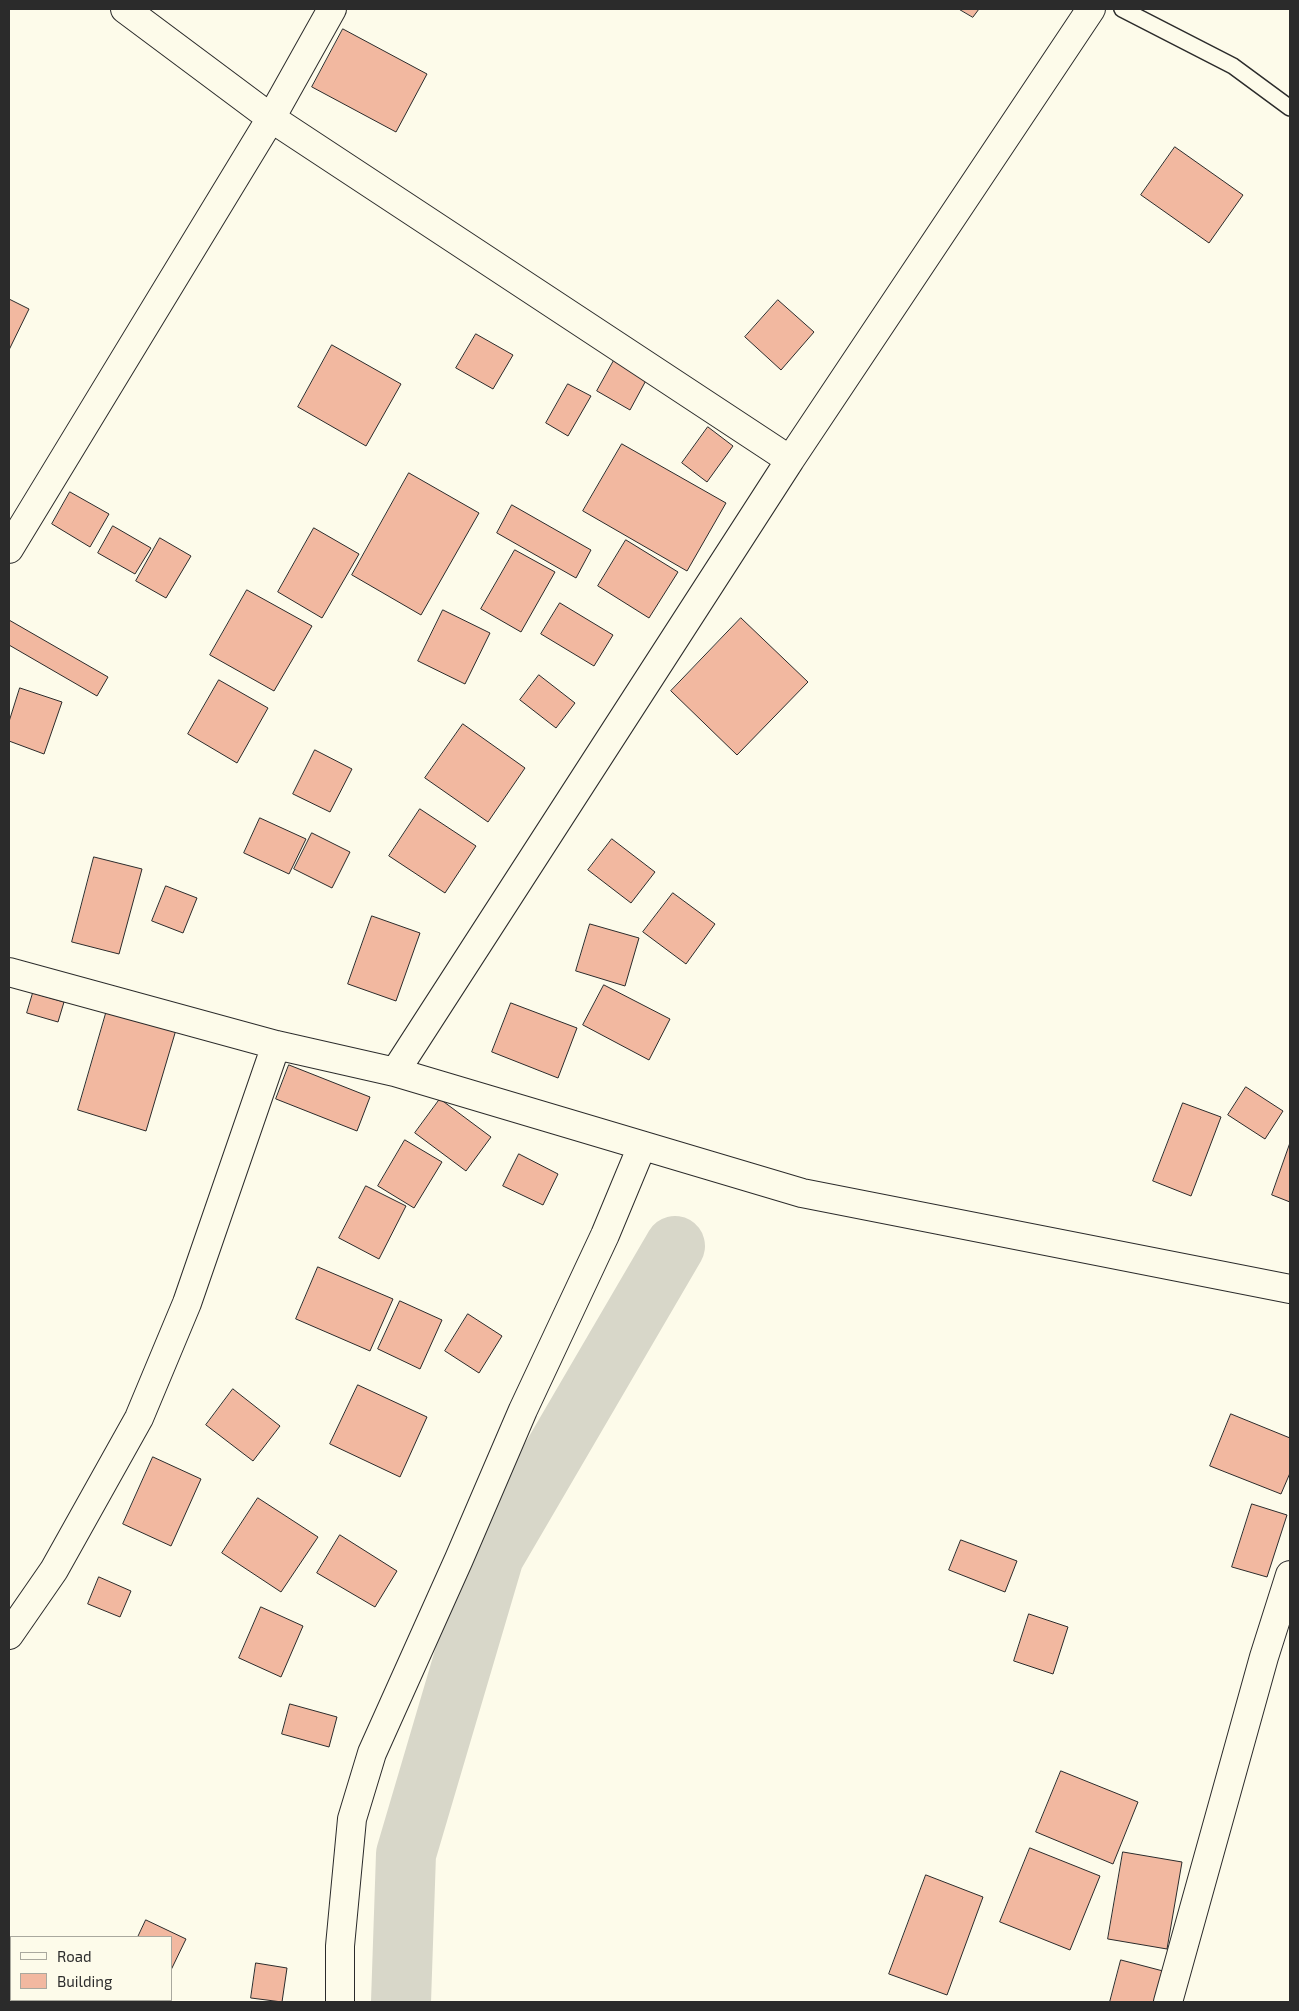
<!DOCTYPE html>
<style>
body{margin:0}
#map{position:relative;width:1299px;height:2011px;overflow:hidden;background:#fdfbea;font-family:"Exo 2",sans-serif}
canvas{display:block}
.frame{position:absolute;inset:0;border:10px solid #2b2b2b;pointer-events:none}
.legend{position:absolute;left:10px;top:1936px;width:162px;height:65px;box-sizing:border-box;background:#fdfbea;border:1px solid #a9a89e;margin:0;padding:6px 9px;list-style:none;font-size:15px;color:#2b2b2b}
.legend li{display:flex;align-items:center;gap:10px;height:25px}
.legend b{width:25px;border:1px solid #a9a89e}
</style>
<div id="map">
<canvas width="1299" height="2011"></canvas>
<div class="frame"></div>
<ul class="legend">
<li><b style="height:6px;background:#fdfbea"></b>Road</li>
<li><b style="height:14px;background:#f2b8a0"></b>Building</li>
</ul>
</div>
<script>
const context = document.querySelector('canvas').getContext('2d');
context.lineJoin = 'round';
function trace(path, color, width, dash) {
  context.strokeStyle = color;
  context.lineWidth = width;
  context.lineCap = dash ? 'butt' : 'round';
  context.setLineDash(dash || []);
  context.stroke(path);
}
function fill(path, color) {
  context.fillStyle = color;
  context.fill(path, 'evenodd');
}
trace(new Path2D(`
 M401 2002 406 1854 494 1556 675 1246`), '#d8d7c9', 60);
const building = new Path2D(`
 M959 9H979L973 17Z
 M343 29 427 74 396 132 312 87Z
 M1175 147 1243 195 1209 243 1141 195Z
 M9 299 29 309 9 350Z
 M778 300 814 332 781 370 745 337Z
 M476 334 513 355 493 389 456 368Z
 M332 345 401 384 366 446 298 407Z
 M617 355 650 373 630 410 597 391Z
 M568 384 591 396 568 436 546 423Z
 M708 427 733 446 707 482 682 463Z
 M622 444 726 503 687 571 583 511Z
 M409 473 479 513 421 615 352 575Z
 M70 492 109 514 90 547 52 524Z
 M512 505 591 550 576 578 497 533Z
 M113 526 151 548 135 574 98 553Z
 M314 528 359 554 322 618 278 592Z
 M160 538 191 556 166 598 136 581Z
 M626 540 678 572 649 618 598 586Z
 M515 550 555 572 521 632 481 609Z
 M247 590 312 626 274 691 210 655Z
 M560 603 613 635 594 666 541 634Z
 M443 610 490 633 465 684 418 661Z
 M741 618 808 682 737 755 671 691Z
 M9 620 108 677 97 696 9 645Z
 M539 675 575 703 556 728 520 700Z
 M219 680 268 708 237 763 188 734Z
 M20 688 62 702 44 754 9 741V722Z
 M463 724 525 768 488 822 425 778Z
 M315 750 352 769 330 812 293 794Z
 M420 809 476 846 445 893 389 856Z
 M260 818 306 839 289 874 244 853Z
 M312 833 350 852 332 888 294 869Z
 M612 839 655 872 631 903 588 870Z
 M94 857 142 869 119 954 72 942Z
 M166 886 197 898 183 933 152 921Z
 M673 893 715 924 686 964 643 932Z
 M372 916 420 933 396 1001 348 984Z
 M590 924 639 938 625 986 576 971Z
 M604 985 670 1019 649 1060 583 1025Z
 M33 993 64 1002 58 1022 27 1013Z
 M109 1003 178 1023 146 1131 78 1110Z
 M511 1003 577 1028 558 1078 492 1052Z
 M289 1065 370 1097 357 1131 276 1099Z
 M1246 1087 1283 1111 1265 1139 1228 1115Z
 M440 1099 491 1137 466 1171 415 1133Z
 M1183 1103 1221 1117 1191 1196 1153 1181Z
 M405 1140 442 1162 414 1208 378 1186Z
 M1290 1143V1202L1272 1195Z
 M519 1154 558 1174 543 1205 503 1186Z
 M366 1186 406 1206 379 1259 339 1238Z
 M318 1267 393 1299 370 1351 296 1319Z
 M400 1301 442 1320 420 1369 378 1349Z
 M468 1314 502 1336 479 1373 445 1351Z
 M358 1385 427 1417 400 1477 330 1444Z
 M233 1389 280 1426 253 1461 206 1425Z
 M1231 1414 1290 1438V1473L1281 1494 1210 1466Z
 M153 1457 201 1479 171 1546 123 1524Z
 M258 1498 318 1537 281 1592 222 1553Z
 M1252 1504 1287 1515 1267 1577 1232 1567Z
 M340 1535 397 1571 375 1607 317 1573Z
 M961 1540 1017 1561 1005 1592 949 1570Z
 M99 1577 131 1591 120 1617 88 1604Z
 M261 1607 303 1626 281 1677 239 1658Z
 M1029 1614 1068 1627 1053 1674 1014 1661Z
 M290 1704 337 1717 329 1747 282 1734Z
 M1061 1771 1138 1802 1113 1864 1036 1832Z
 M1030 1848 1100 1876 1070 1950 1000 1922Z
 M1123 1852 1182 1862 1167 1949 1108 1939Z
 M926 1875 983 1897 947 1995 889 1974Z
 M146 1920 186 1939 171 1970V1937H138Z
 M1121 1960 1163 1971 1154 2002H1110Z
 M256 1963 287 1968 282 2002 251 1998Z
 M70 2000H105L104 2002H69Z`);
fill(building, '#f2b8a0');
trace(building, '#2b2b2b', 1);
const lane = new Path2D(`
 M1122 9 1233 66 1290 108`);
const street = new Path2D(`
 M125 9 271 118 790 460 1091 9
 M9 549 271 118 332 9
 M9 972 276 1045 395 1072 802 1193 1290 1289
 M395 1072 790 460
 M9 1635 54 1570 139 1418 187 1303 276 1045
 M340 2002V1946L352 1819 372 1753 459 1559 523 1410 605 1235 642 1146
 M1168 2002 1264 1657 1290 1575`);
trace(lane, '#2b2b2b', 18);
trace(street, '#2b2b2b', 30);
trace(lane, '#fdfbea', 15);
trace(street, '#fdfbea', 28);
</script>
